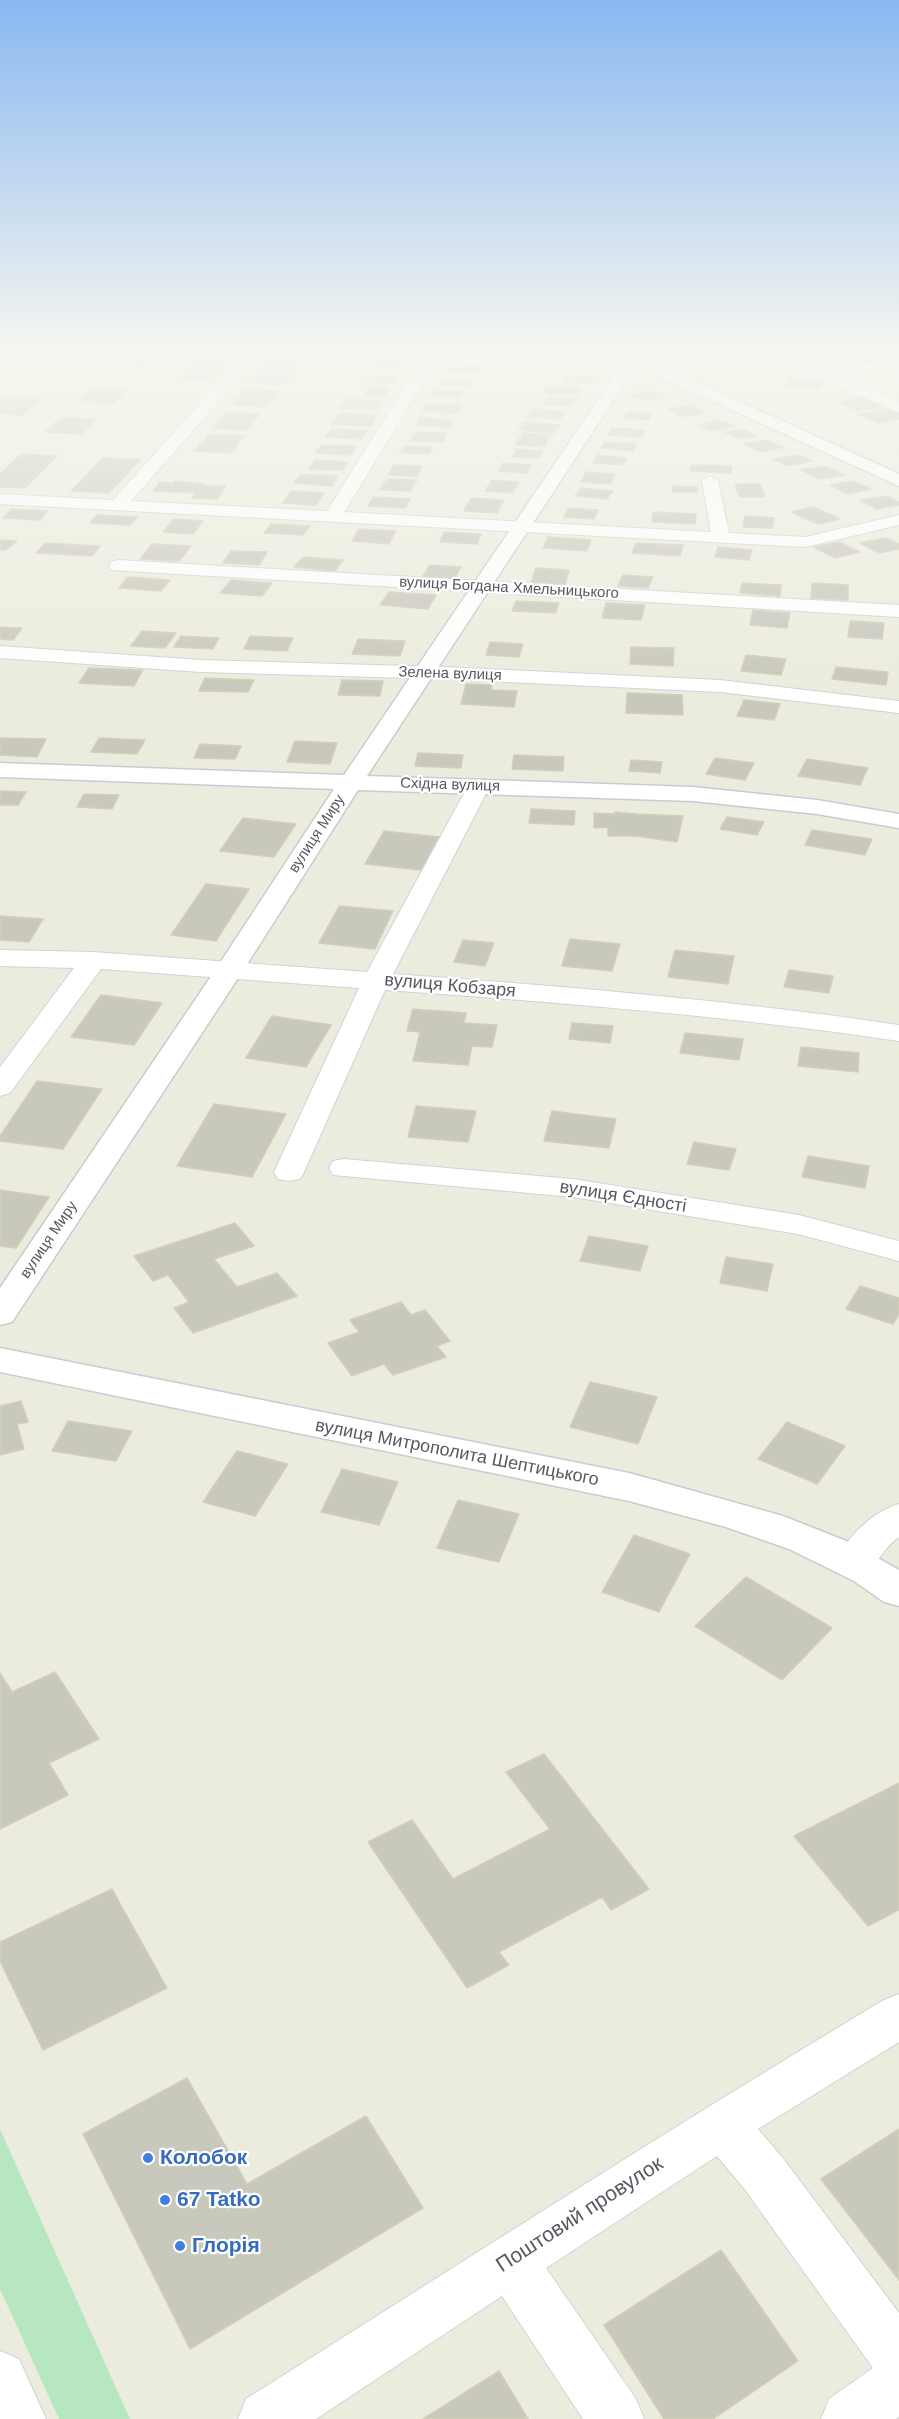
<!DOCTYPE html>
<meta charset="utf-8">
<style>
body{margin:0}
canvas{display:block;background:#ececde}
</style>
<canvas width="899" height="2419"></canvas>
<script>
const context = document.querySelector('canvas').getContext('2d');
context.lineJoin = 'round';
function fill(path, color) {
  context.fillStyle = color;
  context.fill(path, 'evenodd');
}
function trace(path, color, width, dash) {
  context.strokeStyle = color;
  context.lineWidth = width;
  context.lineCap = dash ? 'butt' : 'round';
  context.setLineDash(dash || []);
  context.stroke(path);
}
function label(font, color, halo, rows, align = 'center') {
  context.font = font + ' Helvetica,sans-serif';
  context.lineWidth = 4.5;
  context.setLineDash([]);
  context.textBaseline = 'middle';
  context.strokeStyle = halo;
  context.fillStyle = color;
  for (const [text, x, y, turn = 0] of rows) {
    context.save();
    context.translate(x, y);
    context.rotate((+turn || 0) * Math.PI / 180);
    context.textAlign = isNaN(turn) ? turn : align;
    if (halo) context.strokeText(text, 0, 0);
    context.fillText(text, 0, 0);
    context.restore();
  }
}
fill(new Path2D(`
 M0 2129 130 2419H59L0 2289Z`), '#b7e7c1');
const building = new Path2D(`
 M0 348H21L9 358H0Z
 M58 348H94L82 360 47 359Z
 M748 349 767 357 739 361 720 353Z
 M130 350 162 351 148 365 116 363Z
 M201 353 233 355 211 380 177 378Z
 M862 355 878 361 859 364 843 358Z
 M268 356 304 358 284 384 247 383Z
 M377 362 407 363 401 370 371 368Z
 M451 364 486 365 482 373 447 371Z
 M368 375 396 377 392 383 364 381Z
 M566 375 594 376 591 383 563 381Z
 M442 378 473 379 471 385 439 384Z
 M791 378 823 380 820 389 787 386Z
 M369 386 391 387 385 396H364Z
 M547 386 581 388 577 395 542 393Z
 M91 388 126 390 113 403 78 402Z
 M245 390 279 391 266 407 232 405Z
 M434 391 464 392 461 398 430 397Z
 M636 391 665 393 661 400 631 398Z
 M549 397 577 399 572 406 544 404Z
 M861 397 884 406 858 411 836 402Z
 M1 399 38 400 23 415 0 414Z
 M345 399 383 401 378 409 340 408Z
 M426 404 462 405 459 413 422 411Z
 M690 405 707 412 684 417 667 409Z
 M533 409 565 412 560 419 527 417Z
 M889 409 899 413V419L879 423 858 414Z
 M227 412 260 414 246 430 213 428Z
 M628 412 652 413 649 420 624 418Z
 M339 413 377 415 371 426 332 424Z
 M60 418 96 419 82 434 45 432Z
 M421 418 454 420 449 427 416 426Z
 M719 420 736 426 713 431 697 425Z
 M525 422 560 425 554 433 518 430Z
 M612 428 645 430 642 437 609 435Z
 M332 429 367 431 361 439 326 437Z
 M741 429 758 436 740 439 724 432Z
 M417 432 447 433 442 442 411 440Z
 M523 433 552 435 544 447 515 445Z
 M209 434 244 436 230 453 195 451Z
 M765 440 784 447 762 452 743 444Z
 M605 442 636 444 633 451 601 448Z
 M321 445 357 446 351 455 315 453Z
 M404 446 433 448 429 454 400 453Z
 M517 449 543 451 539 458 512 457Z
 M21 454 57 456 25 488 0 487V474Z
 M597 455 627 458 622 465 593 463Z
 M798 455 812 461 787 466 773 459Z
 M103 458 140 460 109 493 71 491Z
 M315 460 348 462 342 470 309 469Z
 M503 463 531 465 527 473 498 471Z
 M394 465 422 466 417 476 388 475Z
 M691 465 732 466 731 473 690 471Z
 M824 466 844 475 820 479 801 470Z
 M586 472 615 474 611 484 581 482Z
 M301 474 338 476 332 486 294 483Z
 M387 479 417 480 410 491 380 490Z
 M492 480 519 482 512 493 485 491Z
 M175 481 206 484 204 486H226L217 499 192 498 196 493 153 491 160 482 173 483Z
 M853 481 871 489 847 494 830 485Z
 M735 484H760L765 497H739Z
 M673 486 697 487V492H673Z
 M581 488 613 491 607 499 575 496Z
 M291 491 324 493 316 505 283 503Z
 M887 496 899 502V505L877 509 860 500Z
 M373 497 410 499 405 508 368 506Z
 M471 498 504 500 497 513 464 511Z
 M813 507 840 519 818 524 791 512Z
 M568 508 598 510 594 519 564 517Z
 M11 509 47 511 40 520 3 518Z
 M653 512 696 514 695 524 652 522Z
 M97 515 137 517 130 525 90 523Z
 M745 516 774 518 772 528 743 527Z
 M174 519 203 521 193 534 163 532Z
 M271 524 310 526 303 535 264 533Z
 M359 529 396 531 389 544 352 541Z
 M444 532 481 534 477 544 440 542Z
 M548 537 591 540 587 551 543 548Z
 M886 538 899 544V549L879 553 860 543Z
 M0 540 17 541 6 550H0Z
 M839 542 860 552 835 558 814 547Z
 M45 543 100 546 92 556 36 553Z
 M636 543 683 545 680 556 632 553Z
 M152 544 191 546 179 561 140 559Z
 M718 547 752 550 749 560 715 557Z
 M231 551 267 552 259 565 223 563Z
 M303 557 343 560 335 571 294 567Z
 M430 565 461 567 454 579 423 576Z
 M536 568 569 570 565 584 531 582Z
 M623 575 653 577 648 588 618 586Z
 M128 577 170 580 161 591 119 588Z
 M231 580 272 583 262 596 220 593Z
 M742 583 781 585 780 596 740 593Z
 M812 583 848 585V600L811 598Z
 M389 592 436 595 428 609 380 605Z
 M516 601 559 603 556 613 512 611Z
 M606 603 645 605 641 620 602 618Z
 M753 610 790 613 787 628 750 625Z
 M850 621 884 623 882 639 848 637Z
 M0 627 22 628 13 640 0 639Z
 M142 631 176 633 165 648 131 646Z
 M181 636 219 638 213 649 174 647Z
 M250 636 293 638 287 651 244 649Z
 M358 639 405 641 400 656 352 654Z
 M490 642 523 644 519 657 486 655Z
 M631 647 674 648 673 666 630 664Z
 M746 655 786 659 781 675 741 671Z
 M836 667 888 672 886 685 832 679Z
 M89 668 143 670 134 686 79 683Z
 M205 678 254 680 248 692 199 691Z
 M342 680 383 681 380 696 338 695Z
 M466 684 492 685 491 690 517 691 514 707 461 704Z
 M627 693 682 695 683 715 626 713Z
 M744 700 780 704 774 720 737 716Z
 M0 738 46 739 37 757 0 755Z
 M99 738 145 740 137 754 91 752Z
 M295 741 337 743 330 764 287 762Z
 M200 744 241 746 235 759 194 758Z
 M418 753 463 755 461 768 415 766Z
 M514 755 564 757 563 771 512 769Z
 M715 758 754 763 745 780 706 774Z
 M807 759 868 768 860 785 798 776Z
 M631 760 662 762 660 773 629 771Z
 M0 791 26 792 18 805H0Z
 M84 794 119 795 112 809 77 807Z
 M531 809 575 811 574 825 529 823Z
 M615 812 636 814 683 816 677 842 637 836H608V827L594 828V813L615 814Z
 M727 817 764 822 757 835 720 829Z
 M243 818 296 824 274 857 220 851Z
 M812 830 872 839 865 855 805 845Z
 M384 831 439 837 421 870 365 864Z
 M206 884 249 889 216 941 171 935Z
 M339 906 393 911 375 949 319 943Z
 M0 916 43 919 29 942 0 940Z
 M570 939 620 944 612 971 562 966Z
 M463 940 494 943 485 966 454 962Z
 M675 950 734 956 728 984 668 977Z
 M789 970 833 976 829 993 784 987Z
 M101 995 162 1003 134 1045 71 1037Z
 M413 1009 466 1013 464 1023 497 1025 492 1047 472 1046 468 1065 413 1061 420 1032 407 1031Z
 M272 1016 331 1025 306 1067 246 1058Z
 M572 1023 613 1026 610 1043 569 1039Z
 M685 1033 743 1039 739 1060 680 1053Z
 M801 1047 859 1053 858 1072 798 1066Z
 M37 1081 102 1089 63 1149 0 1141V1136Z
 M214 1104 286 1114 252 1177 177 1166Z
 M416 1106 476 1111 468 1142 408 1137Z
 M552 1111 616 1119 609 1148 544 1141Z
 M694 1142 736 1149 729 1170 687 1164Z
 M808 1156 869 1166 865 1188 802 1177Z
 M0 1190 49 1197 16 1248 0 1246Z
 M235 1223 254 1246 214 1259 237 1287 277 1273 297 1296 193 1333 174 1308 189 1302 168 1275 153 1281 134 1256Z
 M589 1236 648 1246 640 1271 580 1261Z
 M726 1257 773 1264 767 1291 720 1283Z
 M860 1286 899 1298V1314L893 1324 846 1309Z
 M401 1302 411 1315 425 1310 450 1341 437 1346 446 1357 393 1375 384 1364 352 1376 328 1343 359 1332 350 1320Z
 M590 1382 657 1397 638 1444 570 1427Z
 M21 1401 28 1422 17 1424 24 1449 0 1455V1406Z
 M68 1421 132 1431 116 1461 52 1451Z
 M787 1422 845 1446 817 1484 758 1459Z
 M237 1451 288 1464 255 1516 203 1502Z
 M342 1469 398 1482 379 1525 321 1512Z
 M458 1500 519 1514 499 1562 437 1548Z
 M634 1535 690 1554 659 1612 602 1592Z
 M746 1577 832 1628 782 1680 695 1626Z
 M55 1672 99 1739 49 1763 68 1795 0 1829V1673L12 1692Z
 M544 1754 649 1889 611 1910 602 1897 499 1952 509 1965 467 1988 368 1842 412 1820 453 1879 550 1829 506 1772Z
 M899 1783V1910L868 1926 794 1836Z
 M112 1889 167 1988 43 2050 0 1961V1942Z
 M187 2078 247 2184 366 2116 423 2208 190 2349 83 2134Z
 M899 2129V2280L821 2179Z
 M721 2250 798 2361 713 2419H664L604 2325Z
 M499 2371 528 2419H423Z`);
fill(building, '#c9c8bd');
trace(building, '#d1cfbc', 1.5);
const street = new Path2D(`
 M250 348H369L623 360C661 358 697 348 735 348L728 352 649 367 623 368 437 360 344 512 711 532 702 481 710 476 718 481 729 533 805 537 899 515V525L805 547 0 504V494L113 500ZM263 351 423 359 327 511 131 501Z
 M748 348H767L798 364 825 372 899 359V367L841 378 899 401V412L820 379 788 370Z
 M118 560 899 605V617L111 570 109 566 111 562Z
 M0 646 201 660 444 667 720 680 899 701V713L720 692 444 679 201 672 0 658Z
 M479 779 487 781 490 786 393 974C561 986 732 1000 899 1025V1041C730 1016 555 1002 385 990L304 1172 300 1179 289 1181 278 1179 274 1172 359 988 101 969 10 1093 0 1096V1067L74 968 0 966V950L94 952 367 972 468 786 471 781Z
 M344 1159 573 1179 799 1215 899 1241V1261L798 1234 573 1197 333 1175 329 1168 333 1161Z
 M899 1504V1537C875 1553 876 1583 840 1572L835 1562C849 1536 870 1513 899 1504Z
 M899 1994V2042L758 2129 782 2157 899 2313V2417L896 2419H821L829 2399 873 2368 746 2191 717 2156 546 2268 636 2399 644 2419H583L502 2296 316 2419H238L246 2399C458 2265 667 2130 882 2001Z
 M0 2351 19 2359 46 2419H0Z`);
const secondary = new Path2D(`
 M601 348H621L899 474V486L642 369 630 375 367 776 693 787 817 800 899 814V828L817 814 693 801 358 790 244 969 12 1322 0 1325V1288L216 969 334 789 0 777V763L344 775 619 369 630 364Z
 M0 1348 629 1473 783 1516 851 1543 899 1570V1606L884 1602 854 1581 789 1549 726 1527 629 1501 0 1372Z`);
trace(street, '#d1d2da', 2);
trace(secondary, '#c9cbd4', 3);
fill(street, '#fff');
fill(secondary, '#fff');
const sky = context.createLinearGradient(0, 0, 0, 687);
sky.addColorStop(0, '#89b8f1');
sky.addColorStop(0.51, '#f6f6f0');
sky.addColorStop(1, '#f6f6f000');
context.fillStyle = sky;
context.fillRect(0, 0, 899, 687);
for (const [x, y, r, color] of [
 [148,2158,6,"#3f7fe0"],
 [165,2200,6,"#3f7fe0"],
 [180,2246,6,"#3f7fe0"]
]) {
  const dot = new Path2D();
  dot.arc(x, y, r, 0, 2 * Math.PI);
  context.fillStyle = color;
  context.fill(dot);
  trace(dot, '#fff', 2);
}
label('15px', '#575961', '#fff', [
 ["вулиця Богдана Хмельницького",509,588,3],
 ["Зелена вулиця",450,674,2],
 ["Східна вулиця",450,785,2],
 ["вулиця Миру",317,834,-57],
 ["вулиця Миру",49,1240,-56]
]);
label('18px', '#575961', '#fff', [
 ["вулиця Кобзаря",450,986,5],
 ["вулиця Єдності",623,1197,9],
 ["вулиця Митрополита Шептицького",457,1453,11]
]);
label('bold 21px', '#366cbe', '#fff', [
 ["Колобок",160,2158],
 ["67 Tatko",177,2200],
 ["Глорія",192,2246]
], 'left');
label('21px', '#575961', '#fff', [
 ["Поштовий провулок",580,2215,-33]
]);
</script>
